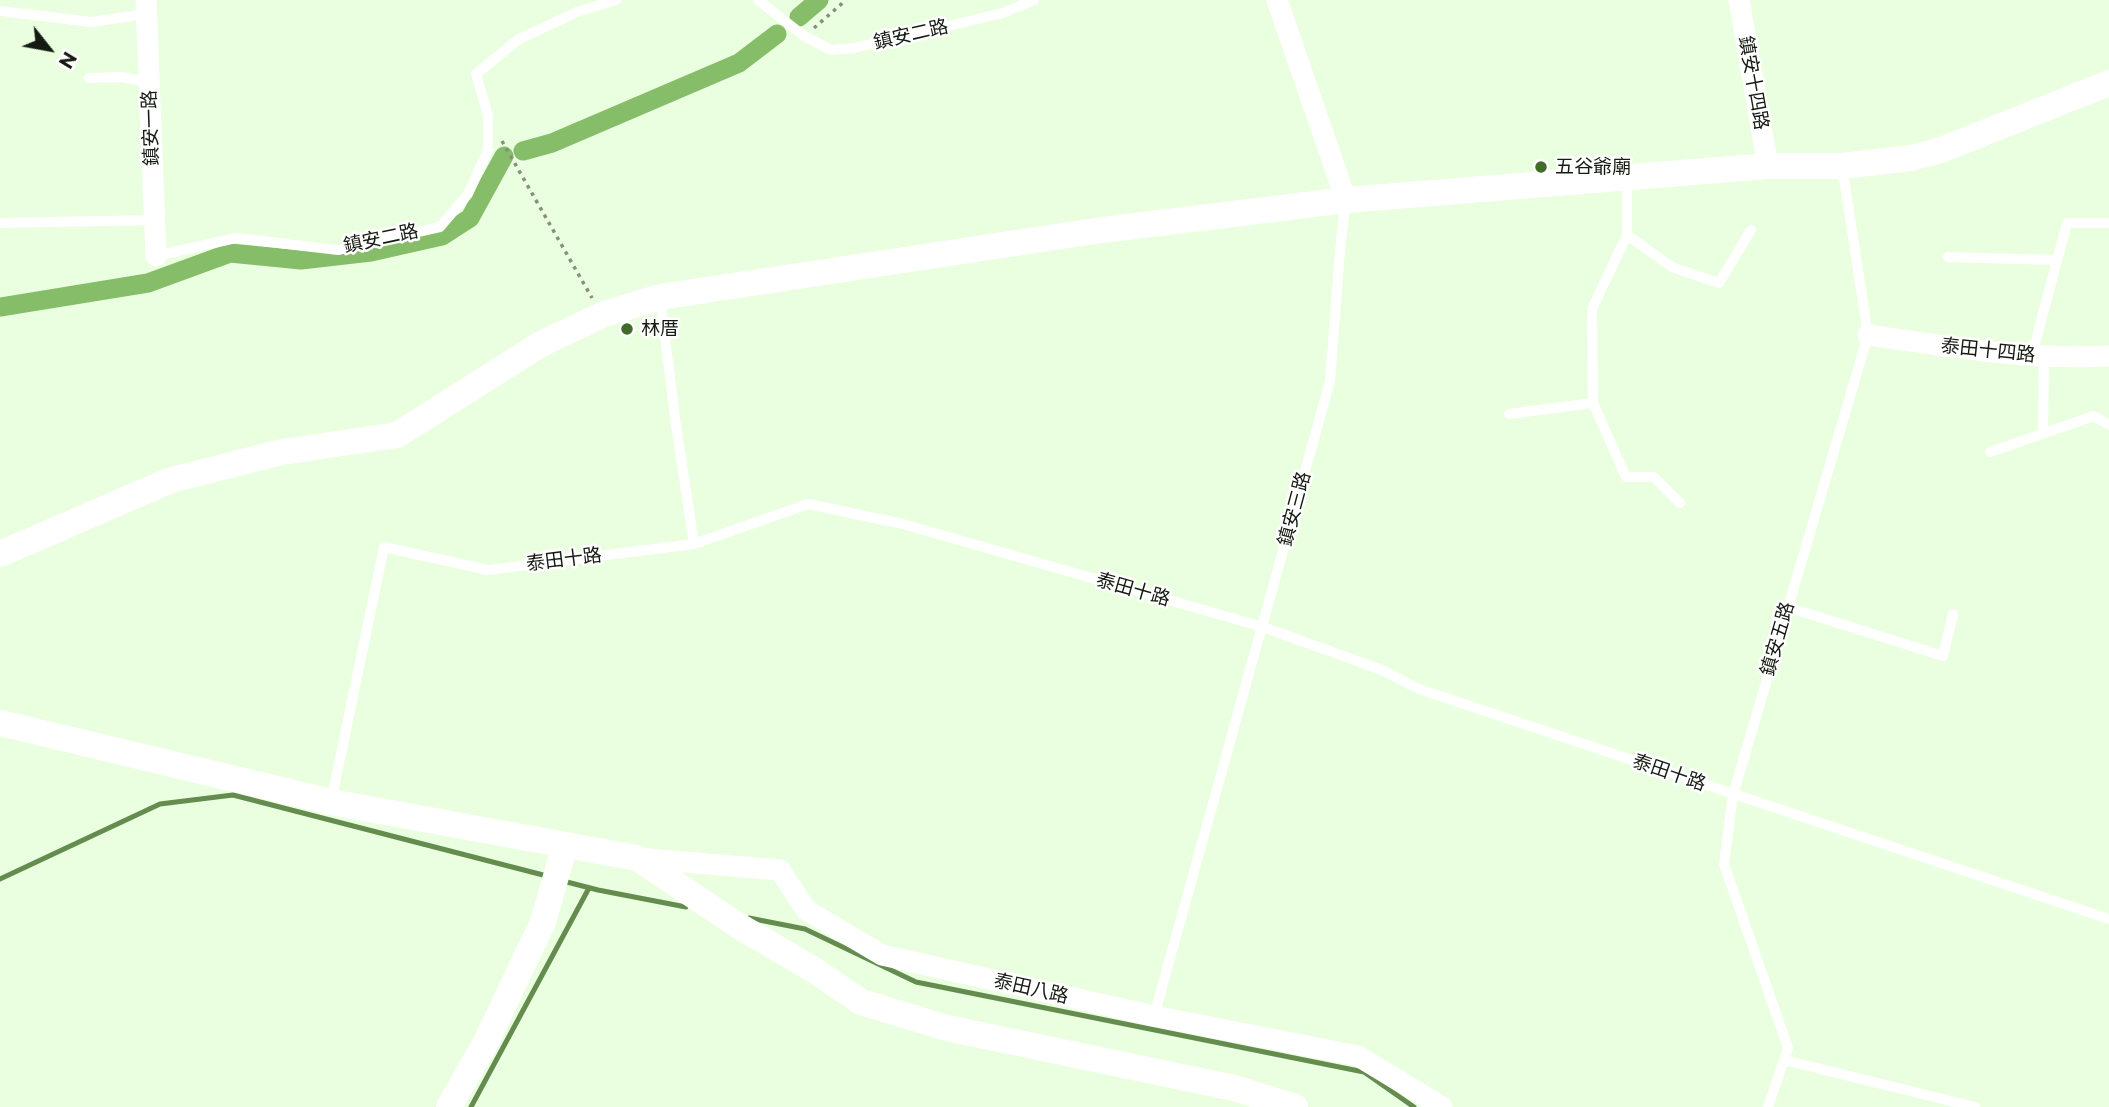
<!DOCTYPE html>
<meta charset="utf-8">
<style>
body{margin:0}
#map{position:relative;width:2109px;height:1107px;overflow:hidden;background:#eafee0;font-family:Montserrat,sans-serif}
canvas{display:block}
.north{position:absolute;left:14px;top:14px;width:70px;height:70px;-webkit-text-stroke:5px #fff;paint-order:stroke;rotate:121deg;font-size:19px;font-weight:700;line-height:28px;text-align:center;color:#141b11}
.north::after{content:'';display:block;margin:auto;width:24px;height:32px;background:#141b11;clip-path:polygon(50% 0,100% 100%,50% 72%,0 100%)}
</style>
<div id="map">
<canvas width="2109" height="1107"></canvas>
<div class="north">N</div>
</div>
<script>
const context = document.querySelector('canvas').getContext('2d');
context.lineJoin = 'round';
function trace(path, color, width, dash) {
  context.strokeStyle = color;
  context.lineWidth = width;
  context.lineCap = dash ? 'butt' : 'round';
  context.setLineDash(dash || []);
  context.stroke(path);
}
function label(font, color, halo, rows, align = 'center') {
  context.font = font + ' Montserrat,"Noto Sans TC",sans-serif';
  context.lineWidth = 5;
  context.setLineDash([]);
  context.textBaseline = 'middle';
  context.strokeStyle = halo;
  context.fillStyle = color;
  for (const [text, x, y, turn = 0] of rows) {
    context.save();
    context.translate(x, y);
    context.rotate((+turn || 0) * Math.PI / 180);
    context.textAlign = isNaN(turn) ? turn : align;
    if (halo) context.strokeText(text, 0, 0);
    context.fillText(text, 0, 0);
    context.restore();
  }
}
trace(new Path2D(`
 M0 879 160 804 233 795 547 876
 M563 881 598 890 686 907
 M749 918 805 929 916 982 1364 1072 1414 1107
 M471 1107 589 888`), '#648c4e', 5);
trace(new Path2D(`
 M799 17 819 0
 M523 151 552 143 739 63 777 34
 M0 307 148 283 230 253 301 260 371 252 442 236 470 218 504 156`), '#86bd68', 19);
trace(new Path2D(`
 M814 28 846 0
 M502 141 592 298`), '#83917d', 3.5, [3.5, 5]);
trace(new Path2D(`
 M758 0 804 36 831 50 854 48 1003 13 1034 0
 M0 11 91 22 146 14
 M89 78 120 77 149 82
 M1627 178V235L1592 309 1593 403 1626 477H1654L1680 503
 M0 223 154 220
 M1627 235 1672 267 1719 283 1751 230
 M156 256 236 238 338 250 440 227 468 194 488 150V115L476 74 519 39 577 12 616 0
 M1948 257 2057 260
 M660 297 676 425 694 544
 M2032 355 2067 223H2109
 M1509 414 1593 403
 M2043 433 2044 356
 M1990 452 2094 416 2109 425
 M1787 607 1943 656 1953 614
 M331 802 384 547 488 570 694 544 808 504 903 524 1263 627 1382 670 1419 689 2109 919
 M1154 1016 1330 381 1341 239 1346 200
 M1784 1060 1975 1107
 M1768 1107 1788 1048 1724 864 1733 795 1868 335 1842 166`), '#fff', 10);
trace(new Path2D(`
 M146 0 156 256
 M1277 0 1346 200
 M1739 0 1768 166
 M1868 335C1948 347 2028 360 2109 356
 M637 858 780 870 806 910 882 955 1154 1016 1358 1056 1442 1107`), '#fff', 21);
trace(new Path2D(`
 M0 554 171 480 282 452 397 435 541 344 602 315 660 297 1095 231 1346 200 1768 166H1842L1911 158 1941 150 2109 83
 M0 723 331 802 637 858 739 926 814 970 861 1002 947 1028 1234 1088 1295 1107
 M449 1107 486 1042 543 922 565 845`), '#fff', 26);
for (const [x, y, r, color] of [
 [1541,167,7,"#416b28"],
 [627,329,7,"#416b28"]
]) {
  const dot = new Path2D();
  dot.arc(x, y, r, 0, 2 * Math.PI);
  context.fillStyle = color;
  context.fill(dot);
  trace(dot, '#fff', 2.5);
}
label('19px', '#141b11', '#fff', [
 ["鎮安二路",911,35,-13],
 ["鎮安十四路",1753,83,80],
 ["鎮安一路",151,128,-92],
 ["鎮安二路",381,239,-12],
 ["泰田十四路",1988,351,6],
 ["鎮安三路",1295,509,-75],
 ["泰田十路",564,560,-7],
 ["泰田十路",1133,590,16],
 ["鎮安五路",1778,639,-74],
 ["泰田十路",1669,773,19],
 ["泰田八路",1031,989,13]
]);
label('19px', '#141b11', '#fff', [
 ["五谷爺廟",1555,167],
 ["林厝",641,329]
], 'left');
</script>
